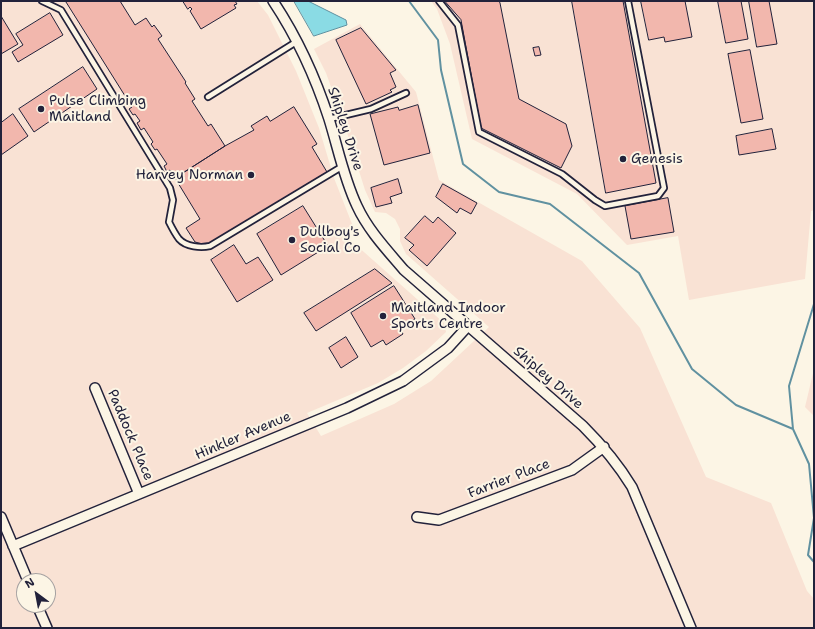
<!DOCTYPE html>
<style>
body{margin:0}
#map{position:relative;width:815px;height:629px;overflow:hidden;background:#fcf5e5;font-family:"Shantell Sans",sans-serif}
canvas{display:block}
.frame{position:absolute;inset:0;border:2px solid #22223b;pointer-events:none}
.north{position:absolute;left:16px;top:573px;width:40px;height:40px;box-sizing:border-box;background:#fcf5e5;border:1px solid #a5a1a1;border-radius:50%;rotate:328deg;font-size:11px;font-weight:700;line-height:16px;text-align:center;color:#22223b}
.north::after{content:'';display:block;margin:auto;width:14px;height:18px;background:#22223b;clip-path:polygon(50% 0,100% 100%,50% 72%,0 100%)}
</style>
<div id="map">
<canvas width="815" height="629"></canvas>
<div class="frame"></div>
<div class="north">N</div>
</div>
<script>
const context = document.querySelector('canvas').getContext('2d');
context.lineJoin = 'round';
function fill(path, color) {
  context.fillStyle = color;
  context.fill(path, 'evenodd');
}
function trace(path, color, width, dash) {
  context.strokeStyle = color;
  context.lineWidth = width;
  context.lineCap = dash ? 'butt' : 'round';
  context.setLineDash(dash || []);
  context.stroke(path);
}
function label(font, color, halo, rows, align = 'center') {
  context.font = font + ' "Shantell Sans",sans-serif';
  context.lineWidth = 4;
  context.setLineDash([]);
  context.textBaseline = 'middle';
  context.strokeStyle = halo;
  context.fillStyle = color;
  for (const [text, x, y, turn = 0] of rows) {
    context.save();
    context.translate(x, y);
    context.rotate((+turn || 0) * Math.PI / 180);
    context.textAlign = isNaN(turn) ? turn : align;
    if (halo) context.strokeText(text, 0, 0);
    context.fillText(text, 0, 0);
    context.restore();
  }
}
fill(new Path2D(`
 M1 1H257L268 15 296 71 319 128 334 178 354 229 347 237 444 323 446 332 426 351 403 368 378 383 307 413 321 436 394 404 431 381 489 327 406 254 400 241V229L395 219 386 213 375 212 365 190 343 120 326 73 314 49 360 24 416 92 439 180 582 261 640 328 706 477 771 503 807 591 814 599V628H1ZM24 581H48V605H24Z
 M431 1H814V210L811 211 805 279 689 300 678 236 627 245 577 194 472 139 450 44 437 9Z
 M814 369V416L805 407Z`), '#f9e2d4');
const water = new Path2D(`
 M294 1H308L346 20 347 25 314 36Z`);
fill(water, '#8adbe4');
trace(water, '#6091a0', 1);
trace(new Path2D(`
 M409 1 438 40 441 70 463 164 499 192 550 204 639 273 692 369 736 405 793 429
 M814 304 789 386 793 429 809 464 814 518
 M814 518 808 555 814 562`), '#6091a0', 2);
const building = new Path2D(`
 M63 1H120L135 25 146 18 152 27 154 25 162 36 158 39 186 82 185 83 195 99 192 101 208 126 211 124 225 146 175 178 170 170 167 172 164 166 167 164 157 149 155 150 151 144 153 142 144 128 141 130 137 123 140 121 135 114 133 115 129 109 132 107 66 2Z
 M183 1H235L237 4 234 5 236 8 201 29 190 11 192 9 190 7 188 9Z
 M445 1H499L500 3 519 99 566 124 572 146 561 168 481 128 461 20Z
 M572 1H623L656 183 606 193Z
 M641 1H685L692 37 665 42 664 37 649 40Z
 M718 1H741L748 39 726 43Z
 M749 1H769L777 44 757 47Z
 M50 13 63 35 18 62 12 52 23 45 16 34Z
 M1 16 18 44 1 54Z
 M361 28 396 70 390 73 396 87 390 90 392 92 366 104 336 40Z
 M539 47 541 55 535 56 533 48Z
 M750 50 763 119 741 123 728 54Z
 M83 67 97 89 34 132 19 109Z
 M418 105 430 153 384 165 370 114 398 107 399 110Z
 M294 107 317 144 312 147 327 172 243 223 244 225 210 246 195 242 186 228 200 219 175 178 225 146 254 130 251 126 267 116 270 121Z
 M13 114 28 136 1 155V123Z
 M772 129 776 149 739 155 736 136Z
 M398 179 402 193 390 197 392 203 376 207 371 188Z
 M443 184 477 203 471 214 460 208 457 213 436 197Z
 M668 198 674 232 631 239 625 206Z
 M303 206 328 246 281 275 257 234Z
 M425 216 433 223 438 217 456 233 427 266 409 250 414 245 405 238Z
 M234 245 246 264 258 257 273 280 237 302 211 260Z
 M375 269 392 283 316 331 304 313Z
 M394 286 415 319 400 329 403 334 386 345 383 340 371 347 351 313Z
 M346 337 358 357 341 368 329 348Z`);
fill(building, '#f2b7ad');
trace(building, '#22223b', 1);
const lane = new Path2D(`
 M42 1 61 10 170 188 173 200 169 222C172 228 175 234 179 239 186 247 201 248 210 246L343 166
 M439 1 458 25 479 132 562 174 595 200 605 206 658 196 664 188 628 1
 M208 97 296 42
 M329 119 371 109 406 93`);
const street = new Path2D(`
 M273 1C297 37 316 79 329 119 338 148 344 179 357 206 368 230 387 250 404 270L583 426C602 445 618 464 632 487L691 628
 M95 388 139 494
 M1 517 28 581
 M417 517 439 520 572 470 604 447
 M13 546 347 408 403 381 448 348 468 326
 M37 605 47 628`);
trace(lane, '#22223b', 8);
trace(street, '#22223b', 12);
trace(lane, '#fcf5e5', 4.5);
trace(street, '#fcf5e5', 9);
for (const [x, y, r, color] of [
 [41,109,4,"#22223b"],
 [623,159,4,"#22223b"],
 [251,175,4,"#22223b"],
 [292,240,4,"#22223b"],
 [383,316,4,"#22223b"]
]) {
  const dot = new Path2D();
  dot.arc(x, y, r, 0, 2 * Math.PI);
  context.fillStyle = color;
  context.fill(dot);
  trace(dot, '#fcf5e5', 1.5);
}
label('14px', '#22223b', '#fcf5e5', [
 ["Pulse Climbing",49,101],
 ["Maitland",49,117],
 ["Genesis",631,159],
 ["Harvey Norman",243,175,"right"],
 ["Dullboy's",300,232],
 ["Social Co",300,248],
 ["Maitland Indoor",391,308],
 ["Sports Centre",391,324]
], 'left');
label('14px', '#22223b', '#fcf5e5', [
 ["Shipley Drive",345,129,72],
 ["Shipley Drive",548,378,41],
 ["Paddock Place",130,435,67],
 ["Hinkler Avenue",243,436,-23],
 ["Farrier Place",509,479,-21]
]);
</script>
